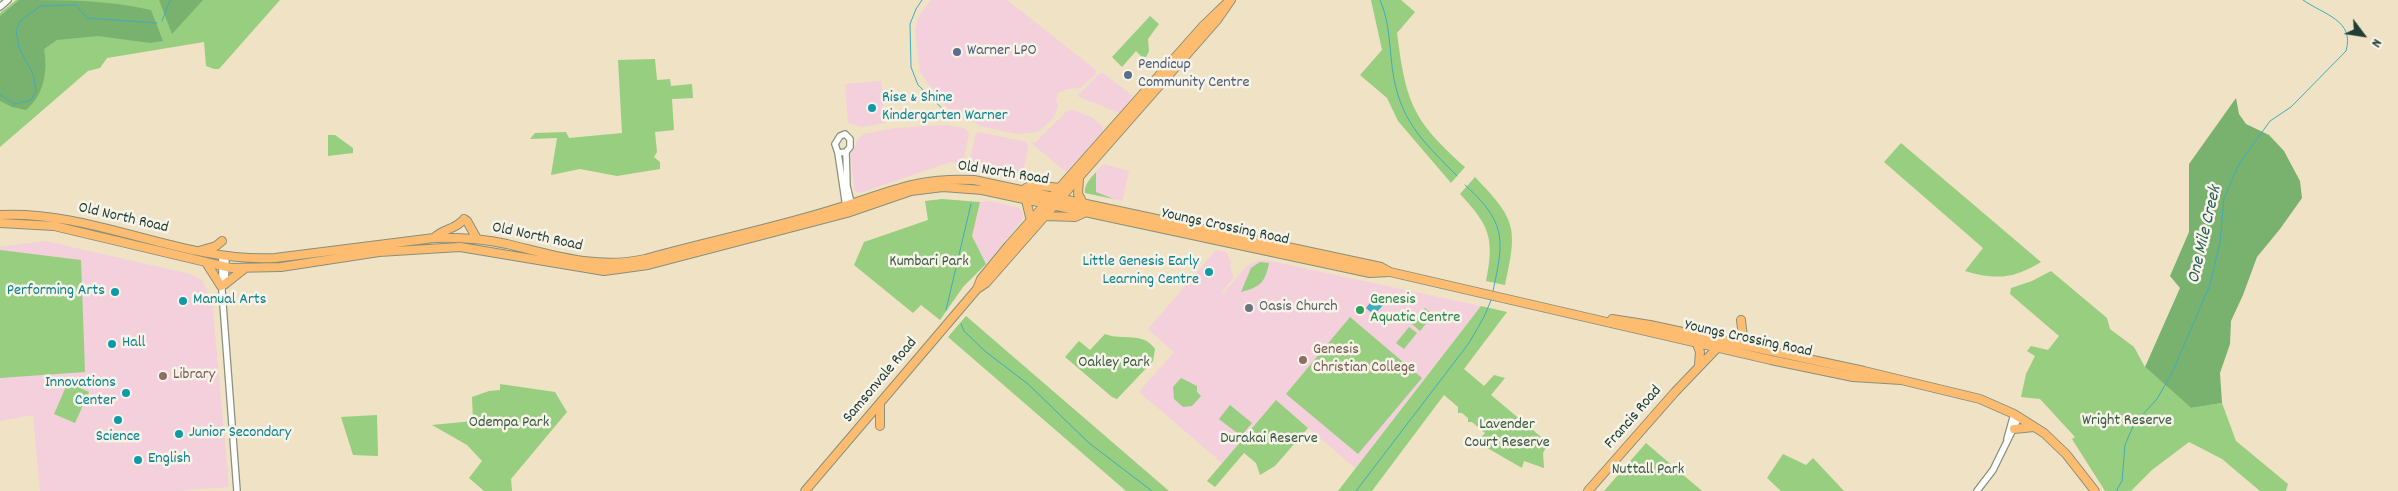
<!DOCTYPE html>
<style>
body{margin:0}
#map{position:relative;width:2398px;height:491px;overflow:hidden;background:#efe2c5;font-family:Dekko,sans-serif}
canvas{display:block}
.north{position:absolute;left:2338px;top:10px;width:50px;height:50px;-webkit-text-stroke:4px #f7f3e8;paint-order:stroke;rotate:121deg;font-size:14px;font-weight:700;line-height:20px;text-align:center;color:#1f3d34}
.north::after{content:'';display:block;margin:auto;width:18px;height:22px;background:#1f3d34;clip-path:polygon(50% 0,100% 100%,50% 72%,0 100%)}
</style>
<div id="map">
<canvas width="2398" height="491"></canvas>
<div class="north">N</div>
</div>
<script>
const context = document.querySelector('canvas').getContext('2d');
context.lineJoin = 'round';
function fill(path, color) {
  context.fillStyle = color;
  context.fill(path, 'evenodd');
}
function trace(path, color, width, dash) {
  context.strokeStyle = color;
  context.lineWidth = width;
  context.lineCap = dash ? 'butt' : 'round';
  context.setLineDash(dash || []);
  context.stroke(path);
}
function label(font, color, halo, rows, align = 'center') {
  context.font = font + ' Dekko,sans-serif';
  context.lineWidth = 5;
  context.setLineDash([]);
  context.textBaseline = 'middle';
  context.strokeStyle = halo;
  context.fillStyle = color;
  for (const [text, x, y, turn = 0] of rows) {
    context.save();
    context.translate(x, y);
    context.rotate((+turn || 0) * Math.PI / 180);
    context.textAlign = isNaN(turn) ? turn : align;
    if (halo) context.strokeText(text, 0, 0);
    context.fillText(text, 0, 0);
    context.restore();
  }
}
fill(new Path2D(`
 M931 0H1007L1096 70V74L1080 88 1067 89 1058 93 1056 100 1058 107 1053 118 1038 132 1017 134 980 126 975 122H968L944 105 920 72 915 29 920 14Z
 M1100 73H1103L1133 96 1119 113 1077 96Z
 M881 81 885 123 862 127 848 123 845 84Z
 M1072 109 1093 118 1102 126 1103 131 1066 172 1031 143 1036 142 1067 111Z
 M947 125 964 128 969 133 963 165 950 162 860 193 854 190 851 154 858 139 864 134 894 128Z
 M978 132 1027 142 1028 147 1022 177 969 165 975 136Z
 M1103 164 1129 171 1122 201 1085 193V189L1089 180Z
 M990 201 1020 208 1023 215 1022 220 986 264 972 236 980 202Z
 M45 241 190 274 202 280 212 301 229 487 174 491H40L33 415 0 421V247Z
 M1216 250 1226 252 1231 262 1230 267 1234 278 1222 291 1224 293 1247 266 1258 260H1265L1481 306 1355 468 1276 400 1222 463 1139 392 1174 352 1148 329Z`), '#f4cfdc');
fill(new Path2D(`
 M16 0H280L219 69H214L206 66 204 42 107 58 100 68 88 71 0 147V13Z
 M1371 0H1401L1415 12 1397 33C1406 102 1412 120 1465 167L1451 183 1398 121 1387 98 1360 75 1382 50Z
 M1150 16 1159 24 1148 39 1149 51 1146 57 1143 58 1136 51 1122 67 1112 57Z
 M655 59 657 80 670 79 671 86 692 84 693 98 672 99 674 130 655 132 657 152 654 157 660 162V169L617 176 580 169 551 175 557 138 530 139 535 133 566 132 569 138 622 133 618 60Z
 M328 135H335L353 148V153L328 156Z
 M1901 143 2041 262C2014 279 1995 280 1965 271L1983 248 1884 162Z
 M1096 172V192L1114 199 1085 193C1084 184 1091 178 1096 172Z
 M1475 177C1516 220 1518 227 1505 285L1486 281C1495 238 1489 225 1460 194Z
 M942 199 980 202 972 236 986 264 963 287 940 320 921 305 913 313 854 265 864 242 928 220 925 201Z
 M0 250 81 260 85 372 0 378Z
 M1260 262 1269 263C1265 283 1260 287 1241 292L1251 268Z
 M2051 271 2107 318 2110 329 2134 347 2145 367 2191 408 2222 403 2236 441 2288 484 2286 491H2260L2222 459 2189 442 2152 470 2131 491H2105L2072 439 2075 437 2040 399 2021 397 2026 374 2035 356 2027 351 2031 346 2048 350 2059 336 2010 294 2011 288 2032 281Z
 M1481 306 1507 312 1464 369 1484 386 1494 375 1505 378 1491 395 1540 436 1549 442 1543 453 1544 468 1524 461 1522 468 1477 442 1485 433 1472 422H1468V418L1462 413H1458V407L1444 395 1372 491H1338Z
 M1425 308 1433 315 1420 331 1412 324Z
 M966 316 1169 491H1126L948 337Z
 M1350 317 1422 378 1358 454 1286 394Z
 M1409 327 1417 333 1404 349 1396 343Z
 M1105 334C1122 341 1143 331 1155 349L1153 361 1117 399 1112 397 1065 357 1079 341 1090 350Z
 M1181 378 1197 386V392L1201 396 1192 406 1183 407 1174 399 1173 387Z
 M68 382 89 392 75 423 54 414Z
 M500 384 555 392 567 412 511 479 512 491H484L469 478 482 461 467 445 432 425 473 421 472 397 489 391 500 390Z
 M1276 400 1308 428 1275 466 1260 475 1256 463 1244 453 1215 487 1207 481Z
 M1230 405 1252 423 1241 436 1219 419Z
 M377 415 378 456 353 455 341 417Z
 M1646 443 1702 491H1604Z
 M1783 454 1806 465 1813 458 1844 491H1781L1767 478Z`), '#97ce80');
fill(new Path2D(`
 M19 0C64 0 109 0 151 10L163 41 150 43 98 36 57 40 44 49C48 71 44 95 26 110L12 107 0 101V16Z
 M159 0H203L172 34Z
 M2236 98 2239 114 2246 124 2269 135 2284 151 2300 181 2302 198 2280 229 2257 257 2243 295 2231 321 2230 344 2220 373 2222 403 2191 408 2145 367 2180 288 2170 276 2189 232V164Z`), '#79b16e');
fill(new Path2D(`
 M1377 294 1386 302 1374 315 1366 308Z`), '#3fadbd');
trace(new Path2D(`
 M922 0 916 9 910 24 911 67 918 85 949 115
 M1380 0C1391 24 1389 53 1394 79 1403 125 1426 144 1457 176
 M162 21 170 0
 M0 95 15 104 31 100 36 91 33 74 19 48 16 30 21 20 41 6 76 5 87 18 157 23
 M1465 185C1507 223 1504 240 1493 291
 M946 310 971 204
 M961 324 964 331 986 352 1028 384 1089 443 1152 491
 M1356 491 1469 343 1484 317 1492 298
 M2116 491 2122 481 2125 445 2134 424 2157 399 2172 373 2210 285 2220 242 2224 198 2239 164 2270 121 2291 107 2346 51C2355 20 2324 15 2303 0`), '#3fadbd', 1);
const minor = new Path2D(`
 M0 7 8 0
 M845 134 850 139V147L846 152 838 153 835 144 840 136Z
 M846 152 847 186 852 207
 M838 153 846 207
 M222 256V291L237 491
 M225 285 226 257
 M2007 439 2014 414
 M1977 491 1993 470 2019 417`);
const major = new Path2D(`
 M1079 179 1078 194 1083 203
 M1023 190 1031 185 1061 188
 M1026 200 1031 221
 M0 215C94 210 181 263 275 258L434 238C459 237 483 239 507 244 554 255 597 270 645 259 709 241 775 228 838 208 891 192 916 177 974 180L1381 267 1390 272 1771 360 1853 377 1901 380
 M1045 216 1075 217 1084 213
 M464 219 467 221 477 239
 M0 223 54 226 231 268 281 267 379 252 460 247 604 271 648 265 847 213 911 191 943 187 982 190 1370 273 1389 272
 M434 238C442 229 453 230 461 222
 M199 251 216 246 222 241
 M207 264 221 286
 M225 284 244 269
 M977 289 981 279 1009 245 1203 26 1229 1
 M1612 319 1650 325 1864 371 1980 399 2014 414 2044 433 2066 454 2095 491
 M1741 320 1743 337 1752 346
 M1697 344 1700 352 1699 364
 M880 426V404
 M2014 429 2034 427
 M805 491 977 289 986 283 1217 20 1231 0
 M1588 491 1675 392 1720 345`);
trace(minor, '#87907c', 8);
trace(major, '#87907c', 10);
trace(minor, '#fff', 5.5);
trace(major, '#febc70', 8);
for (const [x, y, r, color] of [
 [957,52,5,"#5c6f8a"],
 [1128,75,5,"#5c6f8a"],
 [872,108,5,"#0f9aa8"],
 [1209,272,5,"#0f9aa8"],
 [115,292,5,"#0f9aa8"],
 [183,301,5,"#0f9aa8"],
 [1249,308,5,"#6b7280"],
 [1360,310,5,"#2e9e5b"],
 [112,344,5,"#0f9aa8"],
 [1303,360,5,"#8d6e63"],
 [163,376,5,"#8d6e63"],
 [126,393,5,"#0f9aa8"],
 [118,420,5,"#0f9aa8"],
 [179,434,5,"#0f9aa8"],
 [138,460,5,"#0f9aa8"]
]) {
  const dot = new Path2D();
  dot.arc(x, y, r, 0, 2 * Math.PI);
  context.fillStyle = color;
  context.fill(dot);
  trace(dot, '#f7f3e8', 2);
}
label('16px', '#4e5e75', '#f7f3e8', [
 ["Warner LPO",967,52],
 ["Pendicup",1138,66],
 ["Community Centre",1138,84]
], 'left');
label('16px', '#0d838f', '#f7f3e8', [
 ["Rise & Shine",882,99],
 ["Kindergarten Warner",882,117],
 ["Little Genesis Early",1199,263,"right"],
 ["Learning Centre",1199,281,"right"],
 ["Performing Arts",105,292,"right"],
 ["Manual Arts",193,301],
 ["Hall",122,344],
 ["Innovations",116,384,"right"],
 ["Center",116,402,"right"],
 ["Junior Secondary",189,434],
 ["Science",118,438,"center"],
 ["English",148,460]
], 'left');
label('16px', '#1f3d34', '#f7f3e8', [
 ["Old North Road",1003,174,9],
 ["Old North Road",123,219,13],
 ["Youngs Crossing Road",1225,228,12],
 ["Old North Road",537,238,12],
 ["Youngs Crossing Road",1748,340,12],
 ["Samsonvale Road",881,381,-50],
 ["Francis Road",1634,418,-49]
]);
label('16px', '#375a43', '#f7f3e8', [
 ["Kumbari Park",929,263],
 ["Oakley Park",1114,364],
 ["Wright Reserve",2127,422],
 ["Odempa Park",509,424],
 ["Lavender",1507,426],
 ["Court Reserve",1507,444],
 ["Durakai Reserve",1269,440],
 ["Nuttall Park",1648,471]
]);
label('16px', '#27864d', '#f7f3e8', [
 ["Genesis",1370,301],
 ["Aquatic Centre",1370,319]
], 'left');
label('16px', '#5b616d', '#f7f3e8', [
 ["Oasis Church",1259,308]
], 'left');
label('16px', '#785e54', '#f7f3e8', [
 ["Genesis",1313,351],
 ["Christian College",1313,369],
 ["Library",173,376]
], 'left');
label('italic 18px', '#295f5d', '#f7f3e8', [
 ["One Mile Creek",2206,235,-77]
]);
</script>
